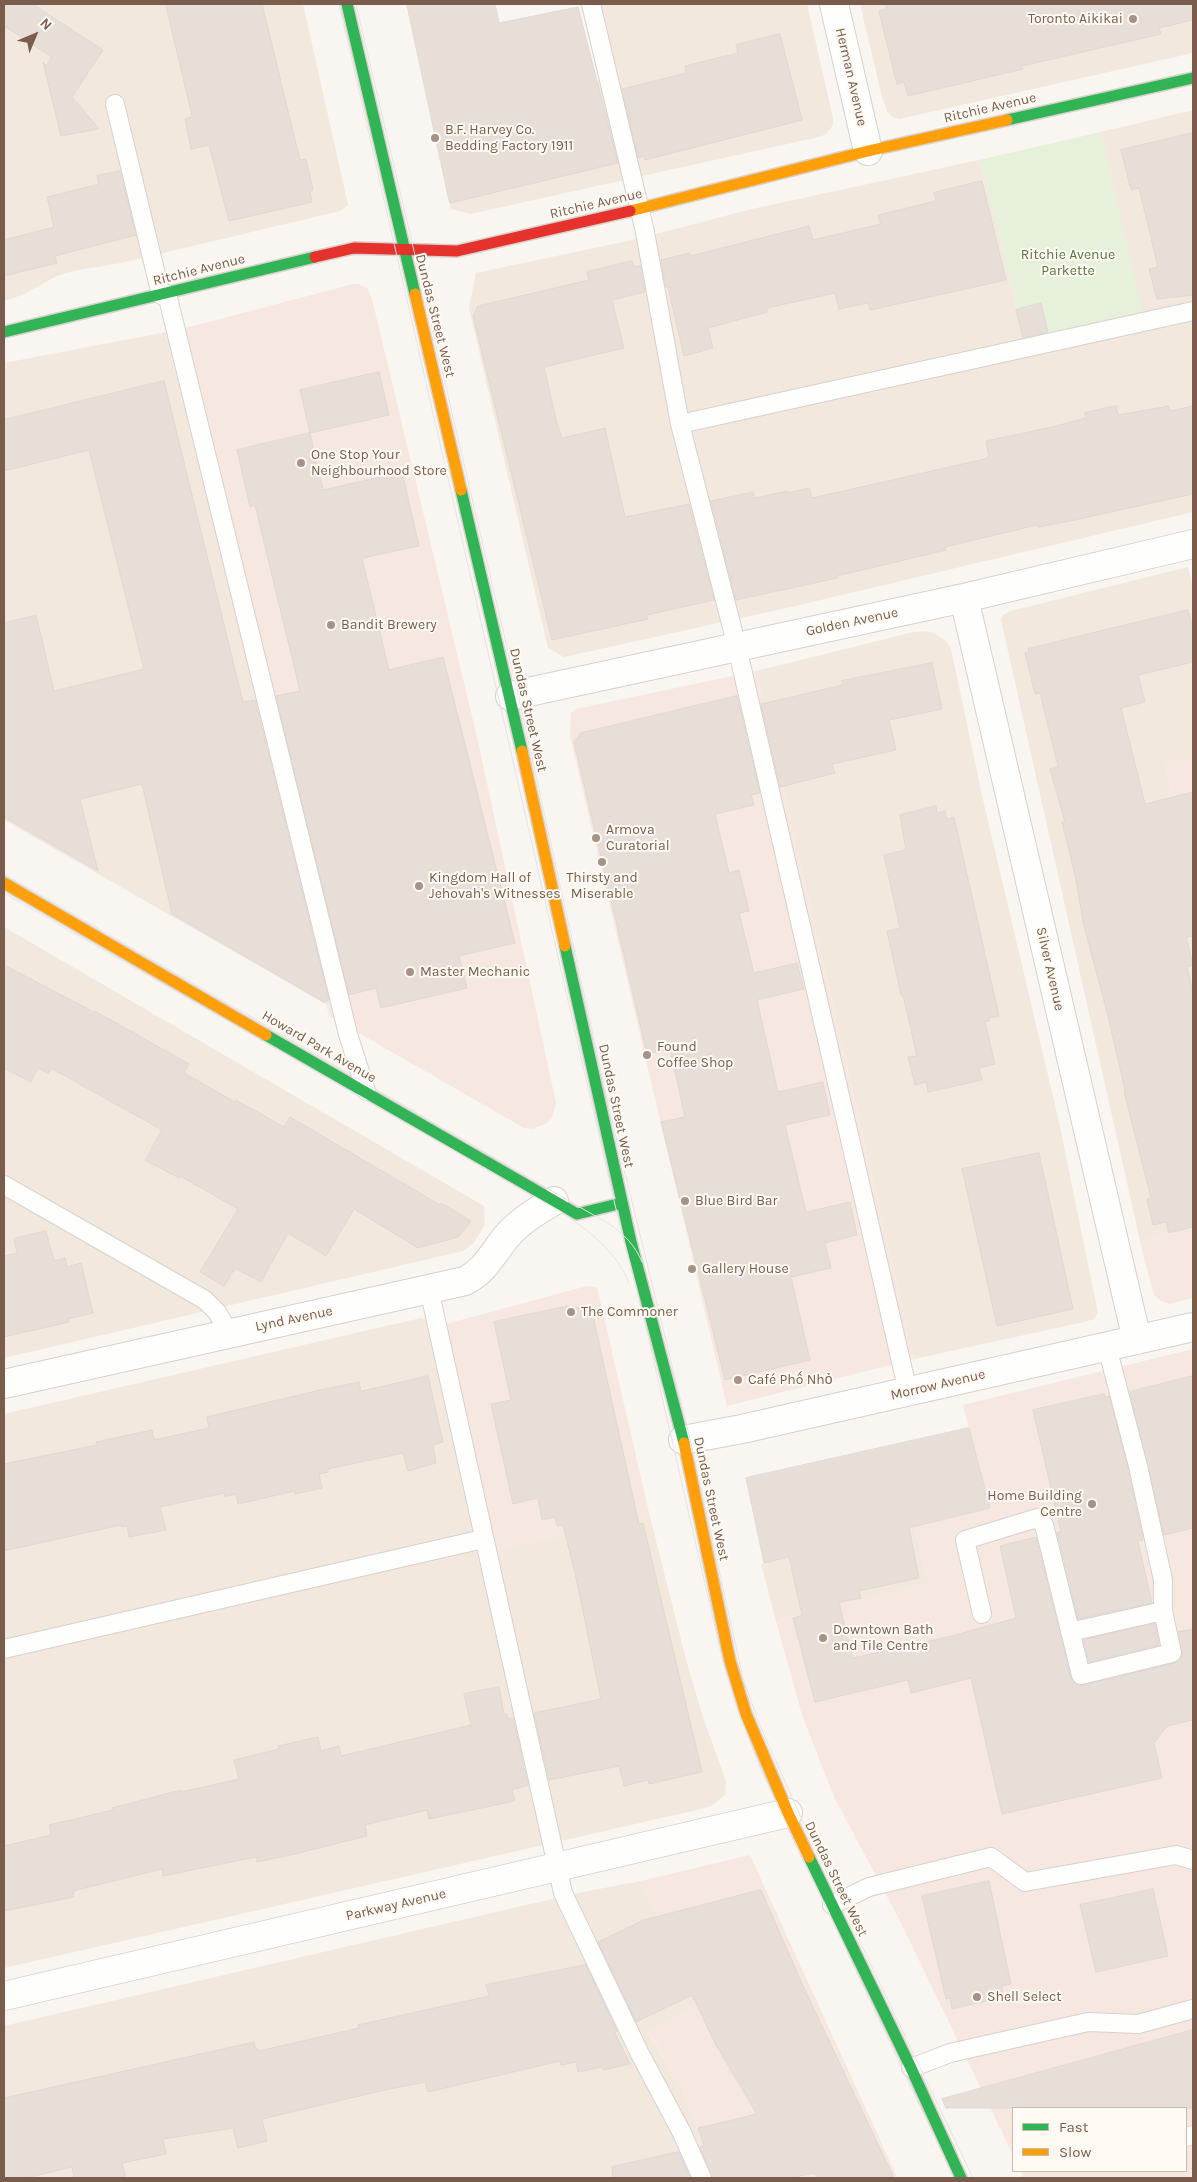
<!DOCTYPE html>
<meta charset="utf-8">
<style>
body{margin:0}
#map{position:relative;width:1197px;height:2182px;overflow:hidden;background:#f9f5f0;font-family:Karla,sans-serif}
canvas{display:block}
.frame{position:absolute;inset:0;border:5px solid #7a5c4d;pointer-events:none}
.legend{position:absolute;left:1012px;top:2107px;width:175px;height:65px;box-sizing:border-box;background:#fffaf3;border:1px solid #cabbb1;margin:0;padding:6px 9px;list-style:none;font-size:15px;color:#7a5c4d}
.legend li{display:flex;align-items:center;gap:10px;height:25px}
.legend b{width:25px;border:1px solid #cabbb1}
.north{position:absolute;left:10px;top:10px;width:50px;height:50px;-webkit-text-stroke:4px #fffaf3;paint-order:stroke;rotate:45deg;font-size:14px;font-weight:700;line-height:20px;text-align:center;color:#7a5c4d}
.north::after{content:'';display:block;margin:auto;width:18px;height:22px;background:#7a5c4d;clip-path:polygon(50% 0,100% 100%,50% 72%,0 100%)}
</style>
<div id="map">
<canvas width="1197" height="2182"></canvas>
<div class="frame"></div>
<ul class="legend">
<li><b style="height:6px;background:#30b455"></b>Fast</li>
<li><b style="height:6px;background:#ff9f0a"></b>Slow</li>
</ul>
<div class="north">N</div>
</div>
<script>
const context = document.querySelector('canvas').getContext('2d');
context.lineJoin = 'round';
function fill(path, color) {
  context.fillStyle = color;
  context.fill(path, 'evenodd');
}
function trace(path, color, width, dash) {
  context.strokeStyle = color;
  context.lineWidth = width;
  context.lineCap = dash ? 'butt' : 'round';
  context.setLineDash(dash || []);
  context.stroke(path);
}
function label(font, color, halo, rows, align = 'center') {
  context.font = font + ' Karla,sans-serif';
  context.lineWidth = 4;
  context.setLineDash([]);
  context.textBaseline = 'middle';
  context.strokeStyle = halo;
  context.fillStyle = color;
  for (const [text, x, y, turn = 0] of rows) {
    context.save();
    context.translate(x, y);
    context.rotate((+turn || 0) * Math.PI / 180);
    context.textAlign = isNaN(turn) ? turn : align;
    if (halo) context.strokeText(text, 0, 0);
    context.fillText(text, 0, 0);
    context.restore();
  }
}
fill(new Path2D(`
 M4 4H303L348 205 340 211 121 263 78 270 57 276 22 295 4 301Z
 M583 4H807L833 118V125L826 134 819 137 470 214 451 209 431 120 601 80Z
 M860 4H1193V53L899 119 892 117 887 111 882 97Z
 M1193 110V512L795 606 564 657 548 648 469 308 476 273 637 239 752 209 979 160 989 190 1024 340 1142 313 1101 132Z
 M182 329 327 1005 4 820V363Z
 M1188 567 1193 589V759L1166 764 1193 893V1228L1140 1241 1001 620 1003 615 1011 611Z
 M927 631 935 634 946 641 951 649 983 800 1059 1122 1098 1313 1094 1319 1084 1322 914 1359 756 671 914 632Z
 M4 927 484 1206 485 1224 474 1243 463 1251 4 1358Z
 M421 1318 446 1324 495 1550 650 1517 689 1671 704 1720 726 1781 725 1795 711 1806 701 1809 4 1968V1414Z
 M915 1527 929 1584 776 1621 761 1564Z
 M641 1881 700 2005 648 2032 682 2088 715 2178H4V2026L578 1893Z`), '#f2e8de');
fill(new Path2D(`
 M353 284H358L367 288 372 299 477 737 556 1103 553 1115 547 1123 533 1129 524 1128 329 1016 182 329Z
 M756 671 914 1359 727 1406 570 736 571 713 576 709Z
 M1193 759V893L1166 764Z
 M1193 1228V1298L1169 1304 1161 1301 1157 1298 1153 1292 1140 1241Z
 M587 1286 597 1287 650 1517 495 1550 446 1324Z
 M1193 1349V2178H1023L1020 2171H1186V2108H1013V2155L899 1919 834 1797 802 1715 776 1621 929 1584 915 1527 990 1508 963 1405Z
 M750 1855 897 2177 715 2178 682 2088 648 2031 700 2005 641 1881Z`), '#f6e8e1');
fill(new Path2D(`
 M1101 132 1143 313 1024 340 989 190 979 160Z`), '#e7f0db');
const building = new Path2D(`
 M4 4H33L103 50 72 97 99 129 61 136 43 62 46 66 52 57 4 26Z
 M166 4H262L300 160 306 159 313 190 310 191 312 202 229 221 209 145 191 149 185 119 192 117Z
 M407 4H495L499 23 578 7 618 163 450 203Z
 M885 4H1193V20L1159 28 1161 34 1022 66 1023 69 908 96 904 82 897 84 879 11 887 9Z
 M780 34 802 120 645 160 644 156 638 158 622 89 686 73 685 66 738 53 736 45Z
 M1193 133V295L1157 299 1149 269 1158 267 1139 188 1131 190 1121 150Z
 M120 171 136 235 55 256 57 263 4 276V240L54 227 47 197 99 184 97 176Z
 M982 181 1006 280 870 310 868 303 839 309 835 293 767 308V312L708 328 713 348 684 356 668 287H666L661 260 690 253V256L809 226 813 240 881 224 878 215 936 201 934 193Z
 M632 261 634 267 640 266 645 292 612 300 624 348 544 367 556 420 562 438 605 428 625 517 689 504 714 600 647 615 648 619 552 640 473 316 478 306 589 280 587 272Z
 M1041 303 1048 332 1023 338 1016 310Z
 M379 372 389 415 310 433 300 390Z
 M164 381 243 702 255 700 329 1000 324 1002 172 914 142 784 80 799 98 871 4 817V623L36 615 54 691 144 669 89 450 4 471V420Z
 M1116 406 1118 415 1169 406 1170 411 1193 406V494L1070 521 1038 527 1037 525 945 547 946 550 837 576V578L736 600 711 501 753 492 755 498 787 491V493L809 488 812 498 985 459 989 456 986 441 1052 427 1086 418 1085 413Z
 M310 433 323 490 402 472 419 546 362 558 389 670 443 657 515 943 459 956 467 988 381 1008 376 988 349 995 276 696 300 691 255 505 250 507 237 450Z
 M1188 610 1193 630V662L1138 675 1145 702 1121 708 1145 804 1193 792V936L1186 937 1193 965 1187 967 1193 992V1227L1169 1233 1166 1222 1153 1225 1147 1199 1151 1198 1124 1091 1125 1090 1108 1016 1084 926 1075 875 1062 822H1065L1050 769 1058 767 1056 758 1040 693 1035 694 1025 653 1029 652 1028 649Z
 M932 663 942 709 889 720 896 750 832 764 835 773 780 787 761 704 843 685 842 681Z
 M737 696 760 793 751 795 754 805 715 814 729 873 739 870 749 911 739 913 754 973 797 963 804 989 757 1000 778 1092 823 1082 830 1115 785 1125 806 1212 850 1202 857 1235 825 1243 831 1268 791 1277 810 1360 725 1380 661 1122 685 1117 670 1049 647 1054 574 742 581 733Z
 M936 806 937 813 945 811 947 819 954 817 999 1016 989 1018V1021L985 1022 995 1064 979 1068 982 1080 928 1092 926 1082 915 1085 908 1057 917 1056 903 995H901L887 931 900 928 884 855 906 850 900 815Z
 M4 965 94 1012 95 1011 189 1064 184 1073 235 1102 236 1100 284 1127 290 1117 440 1205 441 1203 471 1221 458 1237 418 1248 354 1209 326 1256 288 1233 261 1282 235 1268 224 1286 200 1272 238 1209 180 1176 179 1178 145 1160 162 1130 51 1068 48 1074 38 1068 31 1082 4 1068Z
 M1039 1153 1073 1309 997 1326 962 1169Z
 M46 1231 54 1261 65 1258 67 1267 81 1263 93 1313 68 1319 69 1322 4 1337V1256L17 1253 14 1239Z
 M568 1306 592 1311 639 1524 643 1523 702 1772 649 1784 648 1780 624 1786 619 1766 549 1780 534 1713 601 1699 577 1582 563 1525 557 1526 555 1517 542 1520 538 1498 513 1504 491 1404 511 1400 494 1322Z
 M428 1376 443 1442 433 1445 436 1463 408 1471 403 1453 328 1469V1472L319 1474 322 1488 295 1494V1491L238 1504 236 1494 225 1497 224 1493 160 1507 166 1530 129 1537 127 1526 121 1527V1525L4 1551V1464L97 1445 96 1442 152 1430 154 1440 209 1428 207 1417 320 1390 359 1382 361 1391Z
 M1193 1376V1528L1164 1535 1130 1392Z
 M1104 1394 1105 1397 1109 1396 1128 1468 1143 1540 1138 1541 1152 1603 1078 1619 1057 1532H1061L1033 1410Z
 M969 1428 990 1508 909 1528 919 1578 859 1591 861 1598 839 1602 853 1658 952 1636 1016 1618 1000 1546 1036 1537 1071 1678 1078 1685H1084L1175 1663 1182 1656 1178 1632 1193 1629V1720L1167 1726 1154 1743 1162 1778 1002 1814 971 1678 911 1693 908 1680 815 1702 793 1618 802 1615 789 1557 764 1563 746 1478Z
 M1155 1624 1159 1645 1089 1662 1083 1640Z
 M499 1687 504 1714H507L508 1719 513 1718 528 1785 512 1790 515 1801 429 1819 427 1810 365 1825 367 1836 295 1854 257 1862 256 1857 163 1876 162 1869 73 1891 74 1897 4 1911V1846L51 1835 49 1825 113 1810 112 1808 181 1790V1792L239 1779 234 1760 279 1749 278 1746 318 1737 321 1751 339 1746 341 1756 471 1725 464 1694Z
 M989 1881 1011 1984 1002 1986 1004 1997 952 2009 950 1998 946 1999 922 1896Z
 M1153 1889 1168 1956 1096 1972 1080 1905Z
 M761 1890 804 1988 894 2178H817L815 2173 790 2178H712L700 2147 704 2146 698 2128 757 2114 716 2045 692 1995 636 2022 598 1942 644 1920Z
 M586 1965 617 2031 615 2033 630 2064 603 2070 602 2067 578 2072 576 2062 561 2065 560 2061 428 2092 425 2082 385 2090 262 2119 267 2141 238 2148 233 2128 163 2139 166 2154 122 2163 126 2178H74L72 2167 26 2178H4V2098L254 2042 256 2050 258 2049 259 2051 298 2042 359 2028 358 2025 489 1996 486 1985Z
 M1193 2030V2108H946L942 2099Z
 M679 2152 690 2178H613L612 2167Z`);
fill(building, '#e6ded7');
trace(building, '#e2d8d2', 1);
const lane = new Path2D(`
 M591 4 645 232 680 424 737 647 908 1392
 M115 104 161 295
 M167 294 348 1034 366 1091
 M680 424 1193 311
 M4 1185 205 1300 217 1312 229 1333
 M429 1289 563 1893 639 2052 682 2133 702 2178
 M1107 1347 1138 1466 1163 1580V1611
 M982 1614 965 1540 1037 1518 1044 1525 1081 1675 1172 1653 1163 1611 1070 1632
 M4 1649 483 1539
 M832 1905 869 1887 991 1857 1025 1882 1176 1855 1193 1860
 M911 2068 950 2053 1088 2022 1138 2024 1193 2009
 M1186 2137 1193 2135`);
const street = new Path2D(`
 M834 4 868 151
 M964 598 1137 1340
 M510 696 964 598 1193 544
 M4 1384 465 1281C485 1271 493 1253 507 1236 519 1222 538 1210 554 1201
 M683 1440 742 1429 1193 1327
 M4 1996 788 1813`);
const fast = new Path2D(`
 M347 4 415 294
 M1007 120 1193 78
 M4 332 315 257
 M461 490 522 751
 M565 946 631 1242 684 1443
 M266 1035 577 1214 622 1203
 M809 1857 911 2068 961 2178`);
const slow = new Path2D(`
 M630 211 868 151 1007 120
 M415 294 461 490
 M522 751 565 946
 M4 883 266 1035
 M684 1443 730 1661 746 1714 788 1813 809 1857`);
const jam = new Path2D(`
 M315 257 354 248 457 251 630 211`);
trace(lane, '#d7d1cb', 20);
trace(street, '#d7d1cb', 30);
trace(fast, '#d9d2cb', 14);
trace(slow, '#d9d2cb', 14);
trace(jam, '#d9d2cb', 14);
trace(lane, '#fefefd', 18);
trace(street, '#fefefd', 28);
trace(fast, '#30b455', 11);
trace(slow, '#ff9f0a', 11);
trace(jam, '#e5322d', 11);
trace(new Path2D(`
 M339 4 615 1205 645 1323 723 1662 738 1711 762 1772 954 2178
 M356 4 518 694 610 1112 690 1439 743 1678 759 1723 806 1829 973 2178
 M4 874 609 1224C624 1234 635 1245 642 1262
 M4 893 563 1213C590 1232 616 1251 629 1283`), '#e6e3e7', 1);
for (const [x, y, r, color] of [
 [1133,19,5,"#a69286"],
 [435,138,5,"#a69286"],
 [301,463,5,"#a69286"],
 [331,625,5,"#a69286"],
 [596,838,5,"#a69286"],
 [602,862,5,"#a69286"],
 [419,886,5,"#a69286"],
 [410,972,5,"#a69286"],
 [647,1055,5,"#a69286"],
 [685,1201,5,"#a69286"],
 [692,1269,5,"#a69286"],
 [571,1312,5,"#a69286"],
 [738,1380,5,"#a69286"],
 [1092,1504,5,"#a69286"],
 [823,1638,5,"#a69286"],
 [977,1997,5,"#a69286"]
]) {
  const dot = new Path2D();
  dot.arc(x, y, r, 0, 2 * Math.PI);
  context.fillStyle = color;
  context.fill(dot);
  trace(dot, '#fffaf3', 2);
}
label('14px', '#7a5c4d', '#fffaf3', [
 ["Toronto Aikikai",1123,19,"right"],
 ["B.F. Harvey Co.",445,130],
 ["Bedding Factory 1911",445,146],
 ["One Stop Your",311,455],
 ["Neighbourhood Store",311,471],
 ["Bandit Brewery",341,625],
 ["Armova",606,830],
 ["Curatorial",606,846],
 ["Kingdom Hall of",429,878],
 ["Jehovah's Witnesses",429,894],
 ["Thirsty and",602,878,"center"],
 ["Miserable",602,894,"center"],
 ["Master Mechanic",420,972],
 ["Found",657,1047],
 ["Coffee Shop",657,1063],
 ["Blue Bird Bar",695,1201],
 ["Gallery House",702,1269],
 ["The Commoner",581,1312],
 ["Café Phố Nhỏ",748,1380],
 ["Home Building",1082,1496,"right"],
 ["Centre",1082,1512,"right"],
 ["Downtown Bath",833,1630],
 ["and Tile Centre",833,1646],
 ["Shell Select",987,1997]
], 'left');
label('14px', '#7a5c4d', '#fffaf3', [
 ["Herman Avenue",851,77,77],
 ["Ritchie Avenue",990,108,-13],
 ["Ritchie Avenue",596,204,-13],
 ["Ritchie Avenue",199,270,-14],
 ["Dundas Street West",435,316,76],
 ["Golden Avenue",852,622,-12],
 ["Dundas Street West",528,710,77],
 ["Silver Avenue",1050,969,77],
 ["Howard Park Avenue",319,1047,30],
 ["Dundas Street West",616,1106,78],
 ["Lynd Avenue",294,1319,-12],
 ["Morrow Avenue",938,1385,-13],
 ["Dundas Street West",711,1499,78],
 ["Dundas Street West",836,1879,64],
 ["Parkway Avenue",396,1905,-13]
]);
label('14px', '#537a41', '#fffaf3', [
 ["Ritchie Avenue",1068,255],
 ["Parkette",1068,271]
]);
</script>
